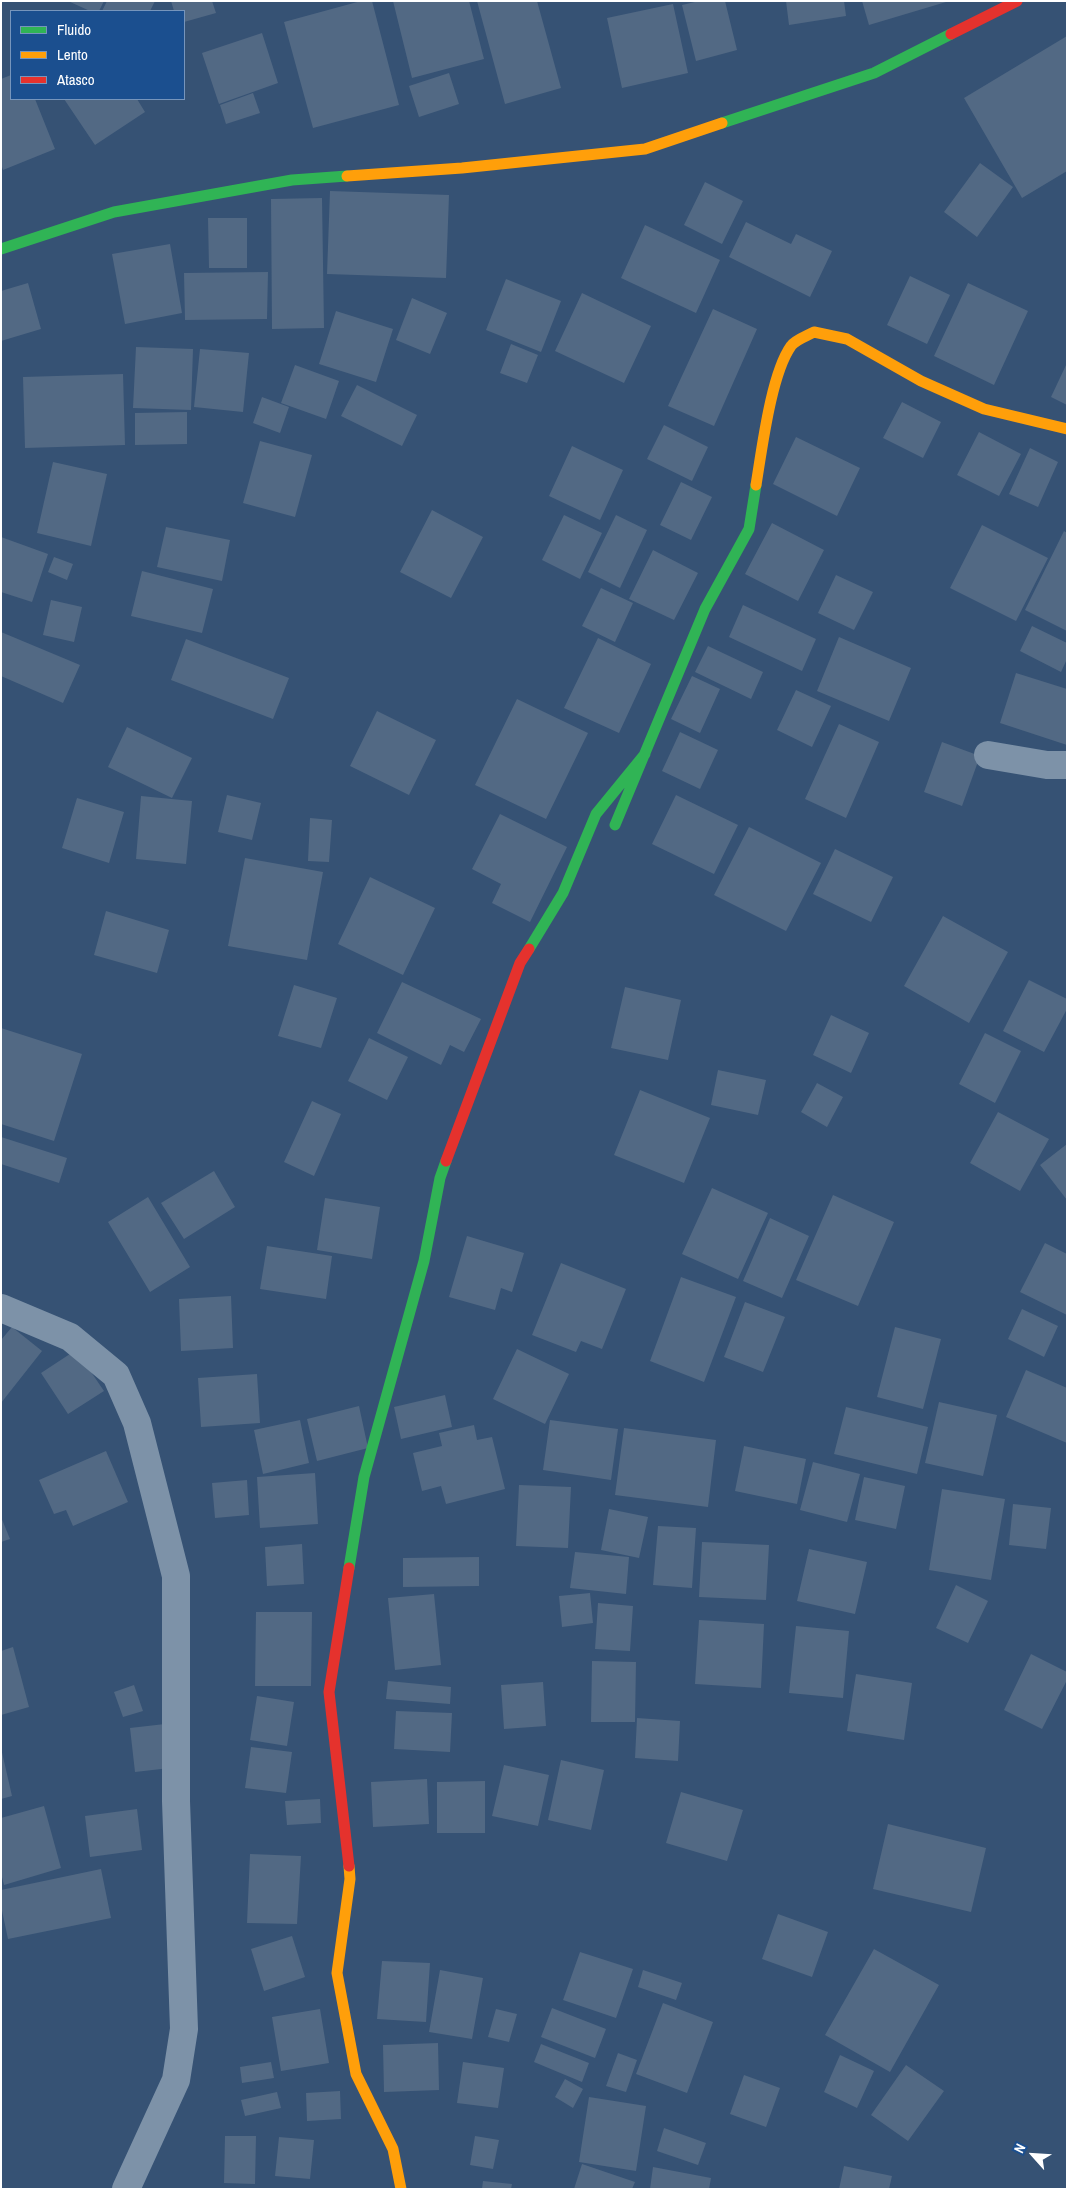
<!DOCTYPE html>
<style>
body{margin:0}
#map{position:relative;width:1068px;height:2190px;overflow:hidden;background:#365274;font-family:"Archivo Narrow",sans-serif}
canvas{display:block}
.frame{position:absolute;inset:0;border:2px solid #fff;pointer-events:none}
.legend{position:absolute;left:10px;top:10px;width:175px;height:90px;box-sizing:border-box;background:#1b4f8f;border:1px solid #7695bc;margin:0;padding:6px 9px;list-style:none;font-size:15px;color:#fff}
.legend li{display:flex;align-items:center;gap:10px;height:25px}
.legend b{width:25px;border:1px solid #7695bc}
.north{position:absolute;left:1008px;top:2130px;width:50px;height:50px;-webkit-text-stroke:4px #1b4f8f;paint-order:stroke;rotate:296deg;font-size:14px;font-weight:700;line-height:20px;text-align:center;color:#fff}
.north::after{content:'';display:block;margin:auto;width:18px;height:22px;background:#fff;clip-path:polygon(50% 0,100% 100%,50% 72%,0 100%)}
</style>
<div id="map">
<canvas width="1068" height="2190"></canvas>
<div class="frame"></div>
<ul class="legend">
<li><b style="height:6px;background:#30b455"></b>Fluido</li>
<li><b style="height:6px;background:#ff9f0a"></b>Lento</li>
<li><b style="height:6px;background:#e5322d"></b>Atasco</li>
</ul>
<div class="north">N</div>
</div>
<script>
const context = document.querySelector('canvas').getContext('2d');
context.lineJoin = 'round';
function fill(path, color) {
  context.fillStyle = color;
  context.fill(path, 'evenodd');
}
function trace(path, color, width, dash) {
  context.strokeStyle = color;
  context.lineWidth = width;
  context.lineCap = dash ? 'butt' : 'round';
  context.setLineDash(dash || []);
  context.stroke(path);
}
fill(new Path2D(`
 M68 1H104L99 11H90Z
 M107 1H155L150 11H102Z
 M171 1H212L216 13 184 22V11H174Z
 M361 1H372L399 105 313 128 284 22Z
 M393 1H469L484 59 412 78Z
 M477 1H537L561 88 505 104Z
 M699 1H725L737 50 696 61 682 5Z
 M786 1H844L846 16 789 25Z
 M862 1H946V2L869 25Z
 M673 4 688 73 622 88 607 18Z
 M262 33 278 83 219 104 202 53Z
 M1067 36V171L1022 198 964 98Z
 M449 73 459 104 419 117 409 86Z
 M11 75V99H35L55 149 3 170 1 164V79Z
 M253 93 260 113 226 124 220 105Z
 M64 99H137L145 112 95 145Z
 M980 163 1013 187 977 237 944 212Z
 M705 182 743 201 722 244 684 225Z
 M330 191 449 195 446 278 327 274Z
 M322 198 324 328 272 329 271 199Z
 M208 218H247V268H209Z
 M746 222 791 244 796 234 832 251 810 297 729 257Z
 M645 225 720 260 696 313 621 278Z
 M170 244 182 313 125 324 112 254Z
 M268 272 267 319 185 320 184 273Z
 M910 276 950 295 927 344 887 325Z
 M506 279 561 301 541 352 486 330Z
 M28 283 41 329 1 341V291Z
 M968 283 1028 311 994 385 934 356Z
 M582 293 651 326 624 383 555 351Z
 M412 298 447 313 430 354 396 340Z
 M713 309 757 329 714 426 668 406Z
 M336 311 393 329 376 382 319 364Z
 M511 344 538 355 527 383 500 373Z
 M136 347 193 349 191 410 133 408Z
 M200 349 249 353 243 412 194 407Z
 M1067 363V405L1051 397Z
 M295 365 339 381 326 419 281 403Z
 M123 374 125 445 25 448 23 377Z
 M357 385 417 415 402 446 341 416Z
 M262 397 289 407 280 433 253 423Z
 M902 402 941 422 923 458 883 438Z
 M187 412V444L135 445V413Z
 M664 425 708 447 692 481 647 459Z
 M979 432 1021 454 999 496 957 475Z
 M796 437 860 468 837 516 773 484Z
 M260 441 312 455 295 517 243 503Z
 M572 446 623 470 600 520 549 496Z
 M1030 448 1058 462 1038 507 1009 494Z
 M53 462 107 474 91 546 37 533Z
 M681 482 712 497 691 540 660 525Z
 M432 510 483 537 451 598 400 572Z
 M564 515 602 533 580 579 542 560Z
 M616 515 647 530 620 588 588 572Z
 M772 523 824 550 798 601 745 574Z
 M982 525 1048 558 1016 621 950 588Z
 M166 527 230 540 222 581 157 567Z
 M1064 531 1067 533V631L1025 610Z
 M1 537 48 554 32 602 1 592Z
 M653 550 698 573 674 620 629 599Z
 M54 557 73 564 67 580 48 572Z
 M142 571 213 589 202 633 131 616Z
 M836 575 873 592 854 630 818 613Z
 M601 588 633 603 615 642 582 626Z
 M51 600 82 607 74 642 43 635Z
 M743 605 816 639 802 671 729 637Z
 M1032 626 1067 643V659L1061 672 1020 651Z
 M1 632 80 665 63 703 1 676Z
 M839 637 911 668 889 721 817 691Z
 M598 638 651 664 619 733 564 708Z
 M186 639 289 678 273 719 171 680Z
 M708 646 763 672 751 699 695 672Z
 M1016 673 1067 689V745L1000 723Z
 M692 676 720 689 700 733 671 719Z
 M796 690 831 706 812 747 777 730Z
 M517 699 588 733 546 819 475 785Z
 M377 711 436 740 409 795 350 766Z
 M839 724 879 742 846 818 805 799Z
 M127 727 192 758 172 798 108 767Z
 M680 732 718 750 700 789 662 771Z
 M942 742 980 756 962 806 924 792Z
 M227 795 261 803 252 840 218 832Z
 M676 795 738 825 714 874 652 844Z
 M141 796 192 801 186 864 136 859Z
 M77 798 124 812 109 863 62 848Z
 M500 814 567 847 530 922 492 903 501 884 472 869Z
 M310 818 332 820 329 862 308 861Z
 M749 827 821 863 786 931 714 895Z
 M835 849 893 877 871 922 813 894Z
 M245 858 323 872 307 960 228 946Z
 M370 877 435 908 403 975 338 944Z
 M106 911 169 930 157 973 94 955Z
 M943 916 1008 952 969 1023 904 986Z
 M1029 980 1067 999V1009L1044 1052 1003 1031Z
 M402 982 481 1019 464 1052 450 1045 441 1065 377 1033Z
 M294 985 337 998 321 1048 278 1036Z
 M625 987 681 1000 668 1060 611 1048Z
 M831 1015 869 1033 851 1073 813 1055Z
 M1 1028 82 1054 54 1141 1 1124Z
 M985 1033 1021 1051 995 1103 959 1084Z
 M369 1038 408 1057 387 1100 348 1081Z
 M718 1070 766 1080 758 1115 711 1105Z
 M817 1083 843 1097 827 1127 801 1112Z
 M640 1090 710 1118 684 1183 614 1155Z
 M312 1101 341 1114 314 1176 284 1162Z
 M998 1112 1049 1139 1020 1191 970 1163Z
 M1 1137 67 1158 59 1183 1 1164Z
 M1067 1144V1200L1040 1165Z
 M214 1171 235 1207 184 1239 161 1203Z
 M712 1188 768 1213 738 1279 682 1254Z
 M833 1195 894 1222 858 1306 796 1280Z
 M148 1197 190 1267 150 1292 108 1222Z
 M325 1198 380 1207 372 1259 317 1250Z
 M770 1218 809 1236 782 1298 743 1281Z
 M467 1236 524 1253 512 1292 501 1288 495 1310 449 1297Z
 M1045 1243 1067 1254V1315L1020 1292Z
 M267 1246 332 1256 326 1299 260 1289Z
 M561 1263 626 1289 602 1349 581 1341 576 1352 532 1335Z
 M681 1277 736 1297 704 1382 650 1361Z
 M231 1296 233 1348 181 1351 179 1299Z
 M745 1302 785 1317 763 1372 724 1357Z
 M1022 1309 1058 1326 1044 1357 1008 1339Z
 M12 1327 42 1351 1 1403V1340Z
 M895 1327 941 1339 923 1409 877 1397Z
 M517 1349 569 1374 545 1424 493 1399Z
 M76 1350 104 1391 68 1414 41 1373Z
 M1026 1370 1067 1388V1443L1006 1417Z
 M257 1374 260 1423 201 1427 198 1378Z
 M445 1395 452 1427 401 1439 394 1407Z
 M939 1402 997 1415 983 1476 925 1463Z
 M359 1406 368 1448 317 1461 307 1419Z
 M846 1407 928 1427 917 1474 834 1454Z
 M300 1420 309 1463 263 1474 254 1430Z
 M550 1420 618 1429 611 1480 543 1470Z
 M474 1425 477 1440 492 1437 505 1489 446 1504 441 1486 422 1491 413 1453 442 1446 439 1433Z
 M624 1428 716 1440 708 1507 615 1495Z
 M744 1446 806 1459 797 1504 735 1491Z
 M106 1451 128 1502 73 1526 66 1510 54 1514 39 1480Z
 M813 1462 860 1474 847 1522 800 1510Z
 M315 1473 318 1524 260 1528 257 1477Z
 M864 1477 905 1486 896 1529 855 1520Z
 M247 1480 249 1515 215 1518 212 1483Z
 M519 1485 571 1487 568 1548 516 1546Z
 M942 1489 1005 1499 991 1580 929 1570Z
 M1013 1504 1051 1508 1046 1549 1009 1545Z
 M609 1509 648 1517 639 1558 601 1550Z
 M1 1517 10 1539 1 1542Z
 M658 1526 696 1528 692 1588 653 1585Z
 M702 1542 769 1545 766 1600 699 1597Z
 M302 1544 304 1584 267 1586 265 1547Z
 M809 1549 867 1562 855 1614 797 1601Z
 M575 1552 629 1557 626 1594 570 1588Z
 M479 1557V1586L403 1587V1558Z
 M956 1585 988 1601 968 1643 936 1628Z
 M590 1593 593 1623 562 1627 559 1596Z
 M434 1594 441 1665 395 1670 388 1598Z
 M598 1603 633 1606 630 1651 595 1649Z
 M256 1612H312L311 1686H255Z
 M699 1620 764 1624 761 1688 695 1684Z
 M796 1626 849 1631 843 1698 789 1693Z
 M13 1647 29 1707 1 1715V1651Z
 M1031 1654 1067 1672V1680L1042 1729 1004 1710Z
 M592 1661 636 1662 635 1722H591Z
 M856 1674 912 1683 904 1740 847 1731Z
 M388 1681 451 1687 450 1704 386 1699Z
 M543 1682 546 1726 504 1729 501 1685Z
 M134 1685 143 1711 123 1717 114 1692Z
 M257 1696 294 1702 287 1746 250 1740Z
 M396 1711 452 1713 450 1752 394 1749Z
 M637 1718 680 1721 678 1761 635 1758Z
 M165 1724 170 1768 135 1772 130 1728Z
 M251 1747 292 1752 286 1793 245 1788Z
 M1 1748 12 1796 1 1799Z
 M561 1760 604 1770 591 1830 548 1820Z
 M504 1765 549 1775 538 1826 492 1816Z
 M427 1779 429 1824 373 1827 371 1782Z
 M485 1781V1833H437V1782Z
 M681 1792 743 1810 727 1861 666 1843Z
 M320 1799 321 1823 287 1825 285 1801Z
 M44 1806 61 1868 4 1885 1 1873V1818Z
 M137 1809 142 1850 90 1857 85 1816Z
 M888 1824 986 1848 971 1912 873 1889Z
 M250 1854 301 1856 297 1924 247 1923Z
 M101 1869 111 1918 8 1939 1 1906V1890Z
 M778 1914 828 1932 812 1977 762 1959Z
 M292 1936 305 1977 264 1991 251 1949Z
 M874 1949 939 1985 890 2072 825 2035Z
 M580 1952 633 1969 616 2018 563 2000Z
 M382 1961 430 1963 426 2022 377 2019Z
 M440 1970 483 1978 472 2039 429 2032Z
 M643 1970 682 1983 676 2000 638 1987Z
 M663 2003 713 2022 687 2093 636 2074Z
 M552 2008 606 2029 595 2058 541 2037Z
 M320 2009 329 2063 281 2071 272 2017Z
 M496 2009 517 2014 509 2042 488 2037Z
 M438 2043 439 2090 384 2092 383 2045Z
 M541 2044 589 2063 582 2082 534 2062Z
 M618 2053 637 2060 626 2092 606 2086Z
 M840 2055 874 2071 857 2108 824 2092Z
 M271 2062 274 2078 242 2083 240 2067Z
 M463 2062 504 2068 498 2108 457 2103Z
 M906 2065 944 2091 908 2141 871 2115Z
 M744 2075 780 2088 766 2127 730 2114Z
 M565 2079 583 2089 573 2108 555 2097Z
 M340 2091 341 2119 307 2121 306 2093Z
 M277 2092 281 2108 245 2116 241 2100Z
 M589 2097 646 2106 636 2171 579 2162Z
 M664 2128 706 2143 698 2165 657 2151Z
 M225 2136H256L255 2184 224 2183Z
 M475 2136 499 2140 493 2169 470 2165Z
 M279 2137 314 2140 310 2179 275 2176Z
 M582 2164 635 2182 632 2189H574Z
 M844 2166 892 2176 889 2189H839Z
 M653 2167 711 2178 709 2189H650Z
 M483 2181 512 2184 511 2189H482Z`), '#526984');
trace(new Path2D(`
 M988 755 1047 765H1067
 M1 1308 70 1337 116 1375 137 1423 176 1576V1801L184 2029 176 2080 126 2189`), '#7d92a8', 28);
trace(new Path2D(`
 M722 123 874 73 951 34
 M1 249 114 212 292 180 347 176
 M615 825 705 609 749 529 756 485
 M529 949 563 893 596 814 645 754
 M349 1568 364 1477 424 1261 440 1178 446 1161`), '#30b455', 11);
trace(new Path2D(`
 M347 176 462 168 645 149 722 123
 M756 485C762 449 771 374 791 346 795 340 807 336 814 332L847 339 921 381 984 409 1067 429
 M349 1866 350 1879 337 1973 356 2074 393 2149 401 2189`), '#ff9f0a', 11);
trace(new Path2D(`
 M951 34 1017 1
 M446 1161 520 963 529 949
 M349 1866 329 1692 349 1568`), '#e5322d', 11);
</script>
